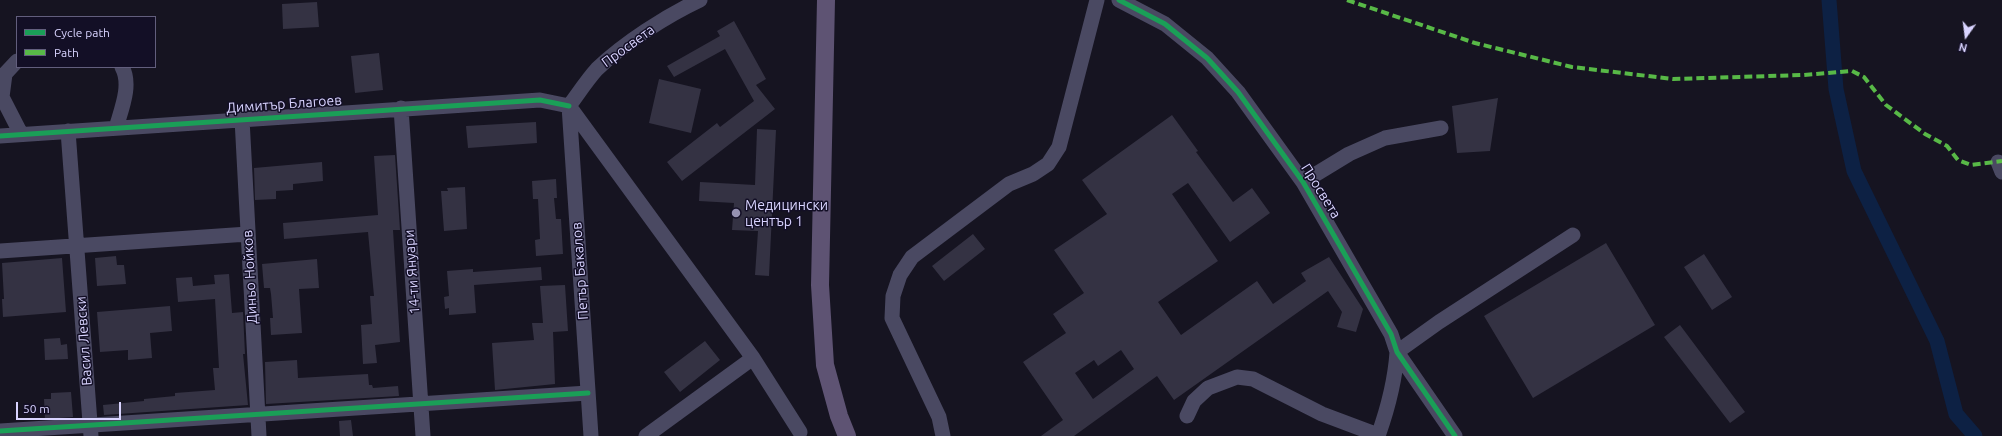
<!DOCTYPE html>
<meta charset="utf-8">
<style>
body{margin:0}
#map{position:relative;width:2002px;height:436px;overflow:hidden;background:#161421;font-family:Ubuntu,sans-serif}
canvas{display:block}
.legend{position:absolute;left:16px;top:16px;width:140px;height:52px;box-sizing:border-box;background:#130f26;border:1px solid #625e7d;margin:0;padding:5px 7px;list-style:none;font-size:12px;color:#d9d4ff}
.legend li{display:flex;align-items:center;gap:8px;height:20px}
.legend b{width:20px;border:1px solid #625e7d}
.north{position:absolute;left:1946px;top:16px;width:40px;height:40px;-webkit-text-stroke:3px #130f26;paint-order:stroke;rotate:194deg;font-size:11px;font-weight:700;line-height:16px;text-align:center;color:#d9d4ff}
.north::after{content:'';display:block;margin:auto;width:14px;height:18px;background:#d9d4ff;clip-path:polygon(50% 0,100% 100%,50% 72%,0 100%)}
.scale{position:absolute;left:16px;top:402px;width:105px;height:18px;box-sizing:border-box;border:2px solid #d9d4ff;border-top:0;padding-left:5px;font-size:12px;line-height:14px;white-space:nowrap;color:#d9d4ff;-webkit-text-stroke:3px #130f26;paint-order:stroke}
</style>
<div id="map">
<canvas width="2002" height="436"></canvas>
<ul class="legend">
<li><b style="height:5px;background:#1a9f57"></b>Cycle path</li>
<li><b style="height:5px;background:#58b947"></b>Path</li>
</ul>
<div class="north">N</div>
<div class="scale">50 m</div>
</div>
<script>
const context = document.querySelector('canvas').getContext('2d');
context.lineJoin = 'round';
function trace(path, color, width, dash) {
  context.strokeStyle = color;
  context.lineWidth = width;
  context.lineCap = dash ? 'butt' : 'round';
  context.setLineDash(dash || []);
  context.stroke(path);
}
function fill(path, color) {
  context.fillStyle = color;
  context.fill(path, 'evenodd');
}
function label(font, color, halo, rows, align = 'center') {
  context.font = font + ' Ubuntu,sans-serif';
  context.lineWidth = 3;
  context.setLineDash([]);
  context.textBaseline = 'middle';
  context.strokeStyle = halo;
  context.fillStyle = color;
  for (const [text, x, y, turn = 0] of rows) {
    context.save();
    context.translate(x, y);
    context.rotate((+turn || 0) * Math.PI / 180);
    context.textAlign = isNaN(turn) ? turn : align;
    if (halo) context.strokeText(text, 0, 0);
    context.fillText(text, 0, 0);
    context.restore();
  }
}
trace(new Path2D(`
 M1829 0 1836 89 1854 171 1937 341 1956 414 1975 436`), '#0d2144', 15);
fill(new Path2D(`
 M317 2 319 27 283 29 282 4Z
 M734 21 766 79 756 85 775 109 682 181 667 162 717 123 720 127 754 101 725 49 674 77 667 66 720 36 717 31Z
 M379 53 383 90 355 93 351 56Z
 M659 79 701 89 691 133 649 123Z
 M1498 98 1490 151 1457 153 1452 106Z
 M1172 115 1198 151 1196 152 1233 202 1252 188 1270 213 1230 242 1188 183 1172 194 1218 261 1158 302 1181 335 1257 281 1273 304 1306 281 1301 273 1329 257 1363 309 1356 332 1337 327 1342 312 1328 291 1174 400 1157 376 1074 436H1041L1063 420 1023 362 1066 333 1053 314 1084 293 1054 250 1107 214 1082 180ZM1121 350 1134 369 1093 399 1075 373 1094 360 1098 366Z
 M536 122 537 143 468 148 466 126Z
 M757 129 776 130 769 276 755 275 758 231 732 230 734 203 699 201 700 182 755 185Z
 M395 155 400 230H393L400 342 375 345 377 363 363 364 361 325 372 324 370 296H374L368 232 284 239 283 223 378 215 374 156Z
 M322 162 323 181 293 184V190L276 191V199L255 200 254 168Z
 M556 179 557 198H554L556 219H561L563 254 536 256 535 240 540 239 538 199H533L532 181Z
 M465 187 467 229 444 231 441 191H448L447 188Z
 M973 234 985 249 944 281 932 266Z
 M1606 243 1655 325 1533 398 1484 316Z
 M1704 254 1732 297 1712 310 1684 267Z
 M116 256 117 265H124L126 284 97 286 95 258Z
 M62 258 66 312 3 317 2 299H4L2 263Z
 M317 259 319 288 299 289 302 333 271 335 270 318H273L271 294 270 288H264L262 264Z
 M541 267 542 280 474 285 476 313 449 315V308L445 309 444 297 449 296 447 271 473 269V272Z
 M229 274 232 313 243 312 245 354H243L248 405 104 415 103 405 144 401V399L175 396V393L215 390 213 368H219L215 299 178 302 176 278 192 277 193 286 215 284 214 275Z
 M565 285 568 331 553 332 555 384 495 390 492 343 534 340 532 323H543L540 286Z
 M170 306 172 331 150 333 152 358 128 360V350L100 352 97 312Z
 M1680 325 1745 412 1730 423 1664 337Z
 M60 338 61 345 67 344 68 359 45 360 44 339Z
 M705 341 720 360 680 392 664 372Z
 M297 360 298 378 368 374 369 385H372L373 388 398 386 399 396 266 404 265 362Z
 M71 392 73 417 45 419 44 399H51V393Z
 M351 420 353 436H340L339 421Z`), '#343243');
trace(new Path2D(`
 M1119 0 1165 24 1207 58 1238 92 1303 182 1391 334 1397 352 1455 436
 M17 61 5 74 2 97 21 134
 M569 106 753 358 800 432
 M569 106 591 436
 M569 106C578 94 587 80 597 69 624 43 666 16 700 0
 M401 108 423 436
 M242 119 259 436
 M116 128C121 110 132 85 122 67
 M68 131 91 436
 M0 136 540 100 569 106
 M1998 162 2002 172
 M1303 182 1349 154 1385 138 1441 128
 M0 251 248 234
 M1187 416 1194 401 1208 388 1237 377 1253 379 1322 414 1378 435
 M0 431 588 393
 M646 436 753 358
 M943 436 939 417 892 318 893 296 900 275 912 257 1009 184 1033 174 1048 164 1059 147 1097 0
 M1378 436C1388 408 1395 382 1397 352L1439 322 1573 235`), '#4a4962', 15);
trace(new Path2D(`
 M826 0 820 285 825 365 839 416 847 436`), '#5e5373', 18);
trace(new Path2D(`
 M1347 0 1475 43 1572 67 1673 79 1804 75 1852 71 1864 77 1886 105 1925 134 1947 146 1958 160 1971 165 2002 161`), '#58b947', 4, [8, 4]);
trace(new Path2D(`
 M1119 0 1165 24 1207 58 1238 92 1303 182 1391 334 1397 352 1455 436
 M0 136 540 100 569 106
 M0 431 588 393`), '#1a9f57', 5);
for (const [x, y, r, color] of [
 [736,213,5,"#9591b1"]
]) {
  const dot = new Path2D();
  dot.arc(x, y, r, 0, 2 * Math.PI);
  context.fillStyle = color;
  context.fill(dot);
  trace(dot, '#130f26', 1.5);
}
label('14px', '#d9d4ff', '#130f26', [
 ["Просвета",628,46,-36],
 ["Димитър Благоев",284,104,-4],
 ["Просвета",1321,191,58],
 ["Петър Бакалов",580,271,-94],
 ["14-ти Януари",412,272,-94],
 ["Диньо Нойков",250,277,-93],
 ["Васил Левски",84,341,-94]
]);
label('14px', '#d9d4ff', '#130f26', [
 ["Медицински",745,205],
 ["център 1",745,221]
], 'left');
</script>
